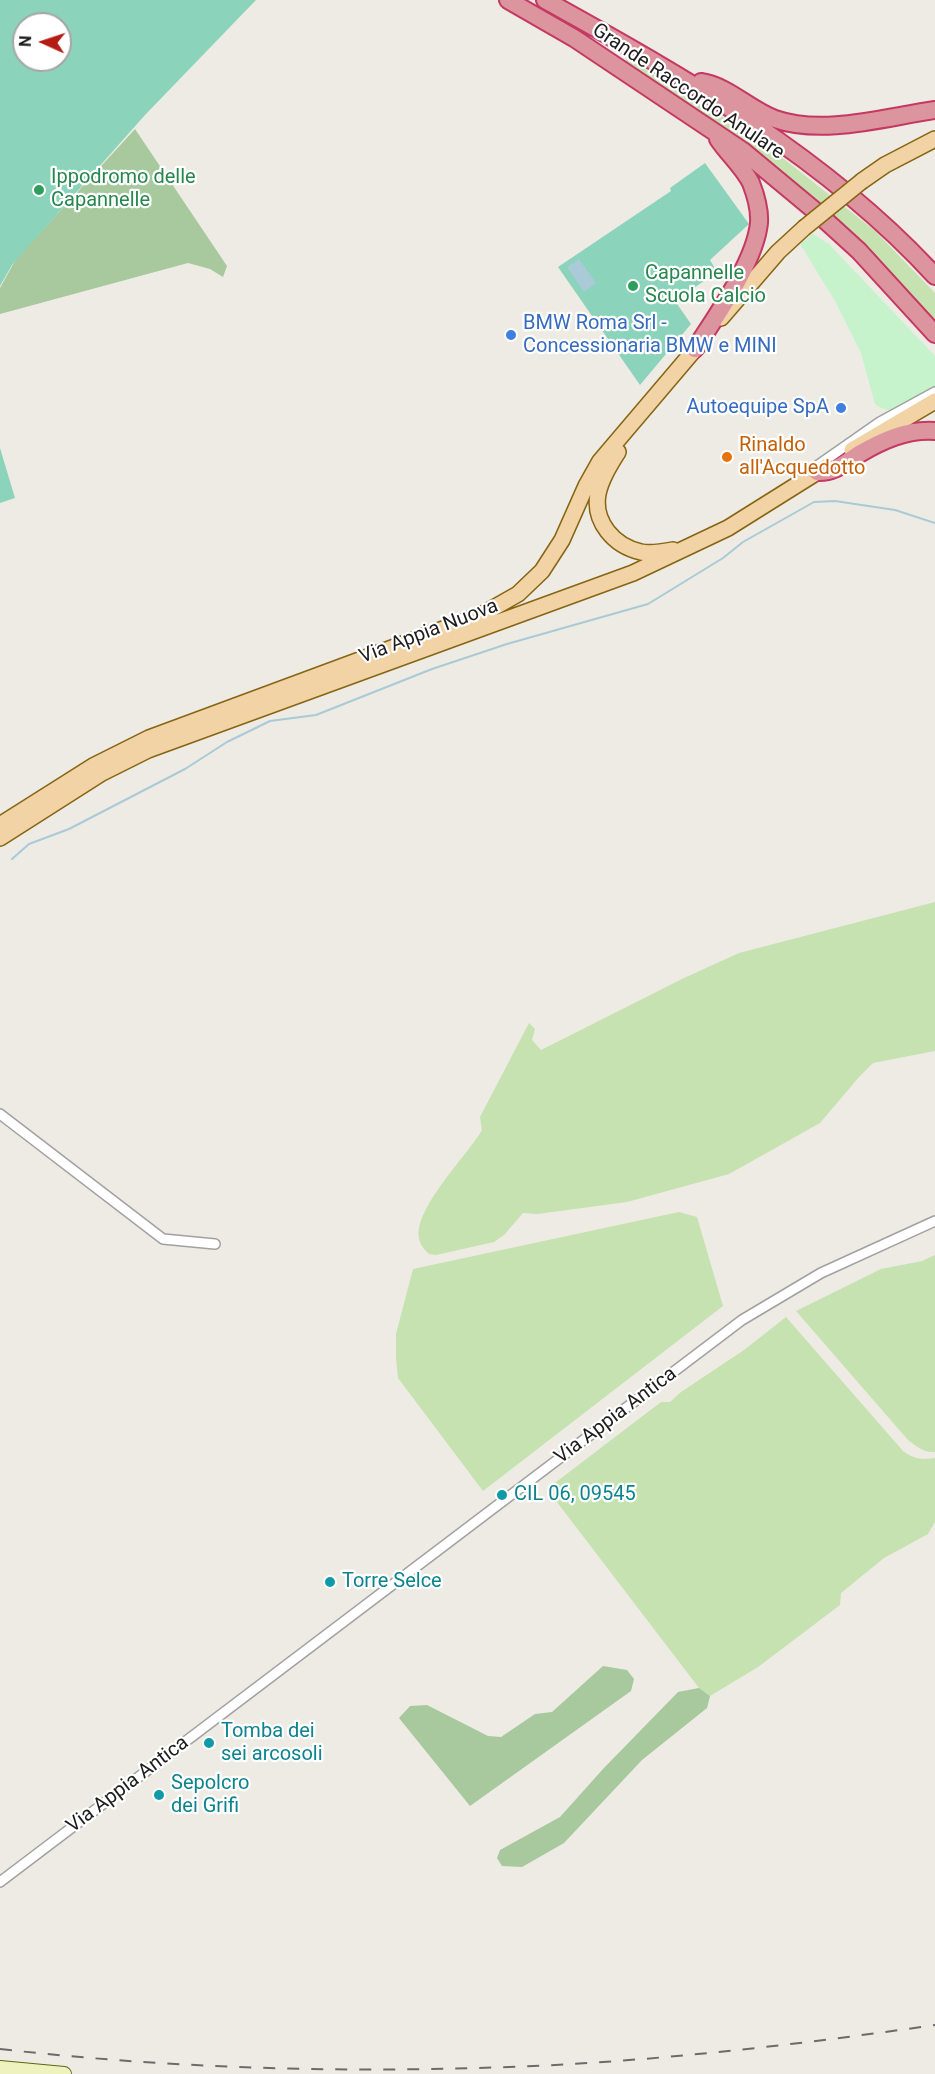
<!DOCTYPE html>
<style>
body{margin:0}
#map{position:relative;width:935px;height:2074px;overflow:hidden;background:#edebe4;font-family:Roboto,sans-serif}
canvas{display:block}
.north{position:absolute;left:12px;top:12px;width:60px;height:60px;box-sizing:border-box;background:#fff;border:2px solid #a5a5a5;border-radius:50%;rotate:273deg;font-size:16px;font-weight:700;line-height:24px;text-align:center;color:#1d1d1d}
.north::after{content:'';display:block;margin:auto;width:21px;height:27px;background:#b41d16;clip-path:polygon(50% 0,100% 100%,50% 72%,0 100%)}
</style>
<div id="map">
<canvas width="935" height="2074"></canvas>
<div class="north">N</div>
</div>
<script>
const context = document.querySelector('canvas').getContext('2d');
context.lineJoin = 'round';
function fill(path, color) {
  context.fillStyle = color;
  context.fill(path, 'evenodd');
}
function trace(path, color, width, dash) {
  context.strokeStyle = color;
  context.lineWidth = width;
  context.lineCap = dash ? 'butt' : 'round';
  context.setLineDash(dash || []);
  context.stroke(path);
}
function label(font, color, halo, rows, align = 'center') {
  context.font = font + ' Roboto,sans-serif';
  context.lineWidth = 4.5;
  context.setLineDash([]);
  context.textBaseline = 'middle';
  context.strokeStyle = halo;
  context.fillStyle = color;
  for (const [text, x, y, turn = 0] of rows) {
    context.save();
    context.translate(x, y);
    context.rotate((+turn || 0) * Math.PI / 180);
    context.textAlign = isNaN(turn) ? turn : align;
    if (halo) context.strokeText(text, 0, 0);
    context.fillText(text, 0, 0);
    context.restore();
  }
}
fill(new Path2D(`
 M627 58 756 137 874 230 935 293V323C894 278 854 232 807 192 750 144 687 103 625 62Z
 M935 902V1051L873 1063 859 1077 820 1123 729 1174 627 1202 537 1214 523 1213 504 1235 494 1242 436 1255 429 1254C424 1249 420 1245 419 1238 414 1208 467 1156 482 1130L480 1117 529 1023 535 1029 532 1040 541 1050 684 978 739 953Z
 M679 1212 697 1217 723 1306 483 1491 398 1378 396 1358V1334L413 1269Z
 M935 1255V1452C924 1453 916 1446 908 1440L796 1311 881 1269 922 1261Z
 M786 1317 903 1451C914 1459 921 1460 935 1458V1522L928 1534 884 1558 841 1593 840 1605 758 1667 710 1696 699 1688 547 1489 661 1402H670L681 1392 744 1350Z`), '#c6e2b0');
fill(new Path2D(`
 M135 129 227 266 223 277 210 269 188 263 0 314V288L16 259Z
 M603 1666 627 1670 634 1679 631 1691 470 1806 399 1718 410 1706 427 1705 488 1736 501 1737 535 1714 552 1712Z
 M699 1688 710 1696 707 1708 642 1760 564 1843 522 1867 502 1866 497 1858 500 1850 560 1817 603 1769 678 1692Z`), '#a8c89e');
fill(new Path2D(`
 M813 234 829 244 935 356V389C915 395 892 421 875 404L861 353 835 301 800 244Z`), '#c6f3cb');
fill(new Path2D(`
 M0 0H256L145 115 12 265 0 286ZM24 24H60V60H24Z
 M705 163 749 224 710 260 717 272 675 301 691 324 640 385 558 267 671 191 670 188Z
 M0 448 15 498 0 503Z`), '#8bd4bb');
fill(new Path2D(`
 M579 259 596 283 584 292 567 267Z`), '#a9cad6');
trace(new Path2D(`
 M12 859 29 844 69 829 185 769 227 742 270 721 316 715 432 669 507 644 648 604 723 558 743 542 814 502 835 501 895 510 935 523`), '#a9cad6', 2);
const street = new Path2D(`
 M817 466 880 422 935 392
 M0 1114 163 1239 215 1244
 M0 1882 742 1320 821 1273 935 1221`);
const secondary = new Path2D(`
 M0 2068 64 2074`);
const primary = new Path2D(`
 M862 181 885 165 935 139
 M721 318 778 252 804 228
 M852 450 935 401
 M618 452C610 465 601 479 598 494 593 522 614 546 641 552 652 554 662 552 673 550
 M0 825 93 766 149 738 481 615 518 594 542 571 562 540 586 486 600 461 702 341
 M0 838 102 773 148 750 633 573 728 528 827 466`);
const highway = new Path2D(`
 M508 0 574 38 743 151 814 210 859 251 935 334
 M545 0C684 77 826 157 935 276
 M701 82C728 86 750 110 775 119 823 136 886 117 935 110
 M695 349C716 316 755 262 759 223 760 209 756 196 751 183 743 167 728 154 718 139
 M817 472C834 473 845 463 859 454 883 440 907 429 935 431`);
trace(street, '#a1a1a1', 12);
trace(secondary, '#5b6811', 16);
trace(primary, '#866411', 18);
trace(highway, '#c53862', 20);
trace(street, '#fff', 9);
trace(secondary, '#edf2be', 14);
trace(primary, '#f1d3a5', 15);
trace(highway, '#dc949f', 16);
trace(new Path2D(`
 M0 2049C184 2070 371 2074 555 2065 683 2058 809 2043 935 2025`), '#6b6b6b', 2, [12, 12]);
const primaryBridge = new Path2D(`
 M804 228 862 181`);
trace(primaryBridge, '#866411', 18, []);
trace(primaryBridge, '#f1d3a5', 15);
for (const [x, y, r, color] of [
 [39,190,6,"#2e9e5b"],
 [633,286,6,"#2e9e5b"],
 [511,335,6,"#3f7fe0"],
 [841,408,6,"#3f7fe0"],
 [727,457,6,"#e8710a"],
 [502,1495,6,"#0f9aa8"],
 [330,1582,6,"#0f9aa8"],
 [209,1743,6,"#0f9aa8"],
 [159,1795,6,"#0f9aa8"]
]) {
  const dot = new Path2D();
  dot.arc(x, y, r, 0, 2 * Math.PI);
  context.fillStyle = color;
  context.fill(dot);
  trace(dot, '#fff', 2);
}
label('20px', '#1d1d1d', '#fff', [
 ["Grande Raccordo Anulare",688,92,34],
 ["Via Appia Nuova",429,632,-21],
 ["Via Appia Antica",616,1416,-37],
 ["Via Appia Antica",128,1785,-37]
]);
label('20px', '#27864d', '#fff', [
 ["Ippodromo delle",51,178],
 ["Capannelle",51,201],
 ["Capannelle",645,274],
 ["Scuola Calcio",645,297]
], 'left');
label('20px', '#366cbe', '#fff', [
 ["BMW Roma Srl -",523,324],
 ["Concessionaria BMW e MINI",523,347],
 ["Autoequipe SpA",829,408,"right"]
], 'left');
label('20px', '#c56008', '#fff', [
 ["Rinaldo",739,446],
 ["all'Acquedotto",739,469]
], 'left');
label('20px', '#0d838f', '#fff', [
 ["CIL 06, 09545",514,1495],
 ["Torre Selce",342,1582],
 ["Tomba dei",221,1732],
 ["sei arcosoli",221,1755],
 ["Sepolcro",171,1784],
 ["dei Grifi",171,1807]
], 'left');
</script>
